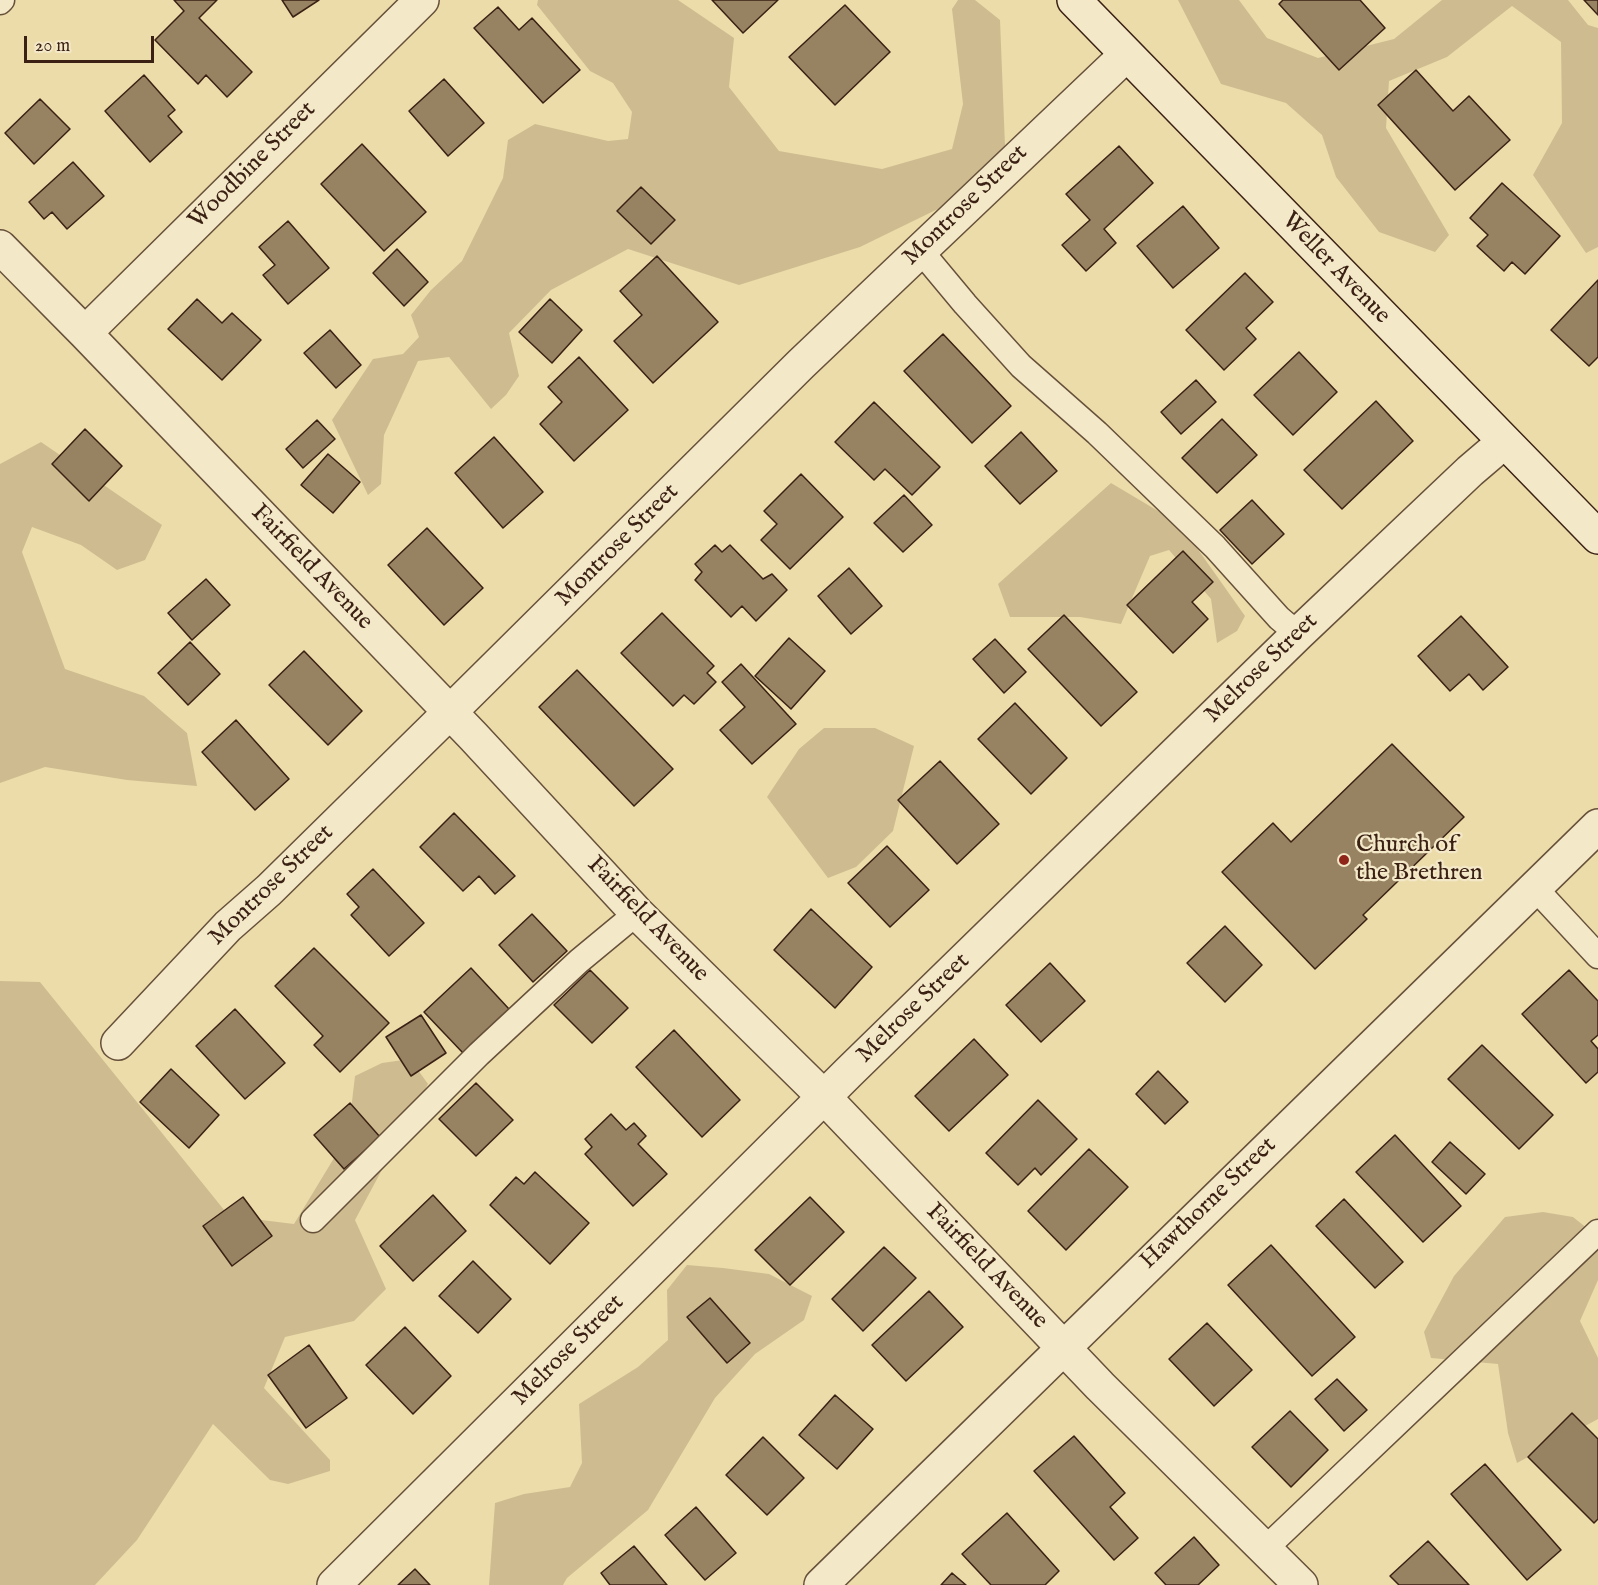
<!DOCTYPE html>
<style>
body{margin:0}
#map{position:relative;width:1598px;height:1585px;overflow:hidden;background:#ecdcaa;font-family:"IM FELL English",serif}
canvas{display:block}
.scale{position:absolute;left:24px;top:36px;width:130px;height:27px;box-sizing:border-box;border:3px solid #3b2114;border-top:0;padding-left:8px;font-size:18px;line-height:21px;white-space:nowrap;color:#3b2114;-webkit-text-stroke:4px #f3e8c8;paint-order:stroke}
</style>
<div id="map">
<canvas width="1598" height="1585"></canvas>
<div class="scale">20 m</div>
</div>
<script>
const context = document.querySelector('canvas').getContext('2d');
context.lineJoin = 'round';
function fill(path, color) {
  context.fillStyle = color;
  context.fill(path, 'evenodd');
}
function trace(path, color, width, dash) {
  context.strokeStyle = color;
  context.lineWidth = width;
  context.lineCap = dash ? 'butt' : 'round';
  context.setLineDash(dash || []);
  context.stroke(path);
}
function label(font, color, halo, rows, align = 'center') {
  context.font = font + ' "IM FELL English",serif';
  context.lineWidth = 4.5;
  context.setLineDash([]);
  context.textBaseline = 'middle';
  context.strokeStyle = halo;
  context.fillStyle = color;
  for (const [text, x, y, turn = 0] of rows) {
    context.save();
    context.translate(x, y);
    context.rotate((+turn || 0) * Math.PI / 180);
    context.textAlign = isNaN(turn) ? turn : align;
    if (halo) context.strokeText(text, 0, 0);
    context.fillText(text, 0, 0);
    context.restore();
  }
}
fill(new Path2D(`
 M538 0H678L734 38 729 87 779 151 882 169 952 149 963 104 952 9 958 0H975L1000 20 1005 146 944 206 860 247 739 285 628 249 551 290 509 333 519 376 506 395 491 409 449 357 418 361 384 435 381 484 368 495 332 420 373 359 403 354 419 337 411 315 431 290 462 261 503 178 508 140 535 124 608 141 628 139 632 112 613 83 590 71 537 5Z
 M1178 0H1239L1267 38 1318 58 1394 39 1442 0H1568L1588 25 1598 28V247L1586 253 1533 175 1562 123 1561 42 1512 6 1447 57 1389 81 1386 128 1449 235 1435 252 1379 232 1336 177 1322 135 1286 103 1221 84Z
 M41 442 162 525 145 560 117 570 81 545 32 527 22 552 65 669 144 696 187 733 197 786 127 780 45 767 0 783V464Z
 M1111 483 1180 524 1245 616 1237 631 1217 643 1211 599 1169 550 1150 556 1121 624 1080 617H1010L998 584Z
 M824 728H875L914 746 893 831 856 867 828 878 767 797 799 749Z
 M0 981 40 982 229 1216 294 1224 348 1135 355 1076 382 1063 410 1059 428 1084 355 1220 386 1289 354 1321 285 1337 264 1388 330 1460V1471L288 1484 270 1480 213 1424 137 1540 95 1585H0Z
 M1543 1212 1573 1217 1598 1237V1280L1580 1321 1598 1358V1419L1517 1463 1508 1433 1498 1364 1431 1358 1424 1332 1454 1276 1505 1217Z
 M687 1265 723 1268 769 1274 812 1296 804 1320 755 1354 715 1398 648 1510 567 1578 563 1585H489L495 1503 524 1494 570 1487 582 1463 579 1404 638 1367 668 1340 667 1290Z`), '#cebc90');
const building = new Path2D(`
 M174 0H217L199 18 252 72 227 97 206 75 198 84 155 40 184 11Z
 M282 0H319L293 17Z
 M712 0H778L743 33Z
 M1283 0H1360L1385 28 1339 70 1279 4Z
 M1584 0H1598V15Z
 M845 5 890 52 835 105 789 57Z
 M498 7 519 30 532 18 580 70 543 103 474 28Z
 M1416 70 1453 111 1469 96 1510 140 1455 190 1378 105Z
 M144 75 175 110 168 116 182 132 150 162 105 111Z
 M444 79 484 123 448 156 409 111Z
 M40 99 70 129 34 164 5 133Z
 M362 144 426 212 384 251 321 184Z
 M1119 146 1153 183 1104 229 1116 243 1086 271 1062 245 1090 220 1066 194Z
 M73 162 104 196 67 229 52 212 44 219 29 202Z
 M1502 183 1560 236 1525 274 1512 262 1504 271 1477 246 1488 235 1470 218Z
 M641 187 675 220 651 244 617 211Z
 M1183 206 1219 248 1173 288 1137 246Z
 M288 221 329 268 288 304 263 275 275 265 259 247Z
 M397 249 428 282 404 306 373 273Z
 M657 256 718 322 653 383 614 341 642 315 620 291Z
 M1245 273 1273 302 1246 328 1256 339 1224 370 1186 330Z
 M1598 280V357L1589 366 1551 330Z
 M197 299 222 323 232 313 261 340 222 380 168 329Z
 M550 299 582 330 552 363 519 332Z
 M330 330 361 365 336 388 304 353Z
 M943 334 1011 406 972 443 904 371Z
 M1299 352 1337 392 1293 435 1254 395Z
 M579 357 628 410 574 461 540 424 562 402 548 387Z
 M1196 380 1216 402 1181 434 1161 412Z
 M1376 401 1413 441 1342 509 1304 470Z
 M874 402 940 467 912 495 885 469 874 480 835 442Z
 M1222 419 1257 455 1217 493 1182 458Z
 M317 420 335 439 303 468 286 449Z
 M85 429 122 466 89 501 52 464Z
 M1021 432 1057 471 1020 504 985 466Z
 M494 437 543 492 503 528 455 473Z
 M328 454 360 482 333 513 301 485Z
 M801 474 843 517 790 569 761 540 777 524 764 511Z
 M904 495 932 525 903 552 874 523Z
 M1252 500 1284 534 1252 564 1220 530Z
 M427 528 483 588 444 625 388 565Z
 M715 545 722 552 730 545 763 579 772 574 787 590 756 621 742 606 731 617 695 580 702 572 695 564Z
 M1183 551 1213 582 1192 602 1208 619 1173 653 1127 605Z
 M849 568 882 606 851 634 818 596Z
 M206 579 230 605 192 640 168 613Z
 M662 613 714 666 707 673 716 682 694 704 684 695 673 706 621 653Z
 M1064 615 1137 692 1101 726 1028 649Z
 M1461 616 1508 667 1483 690 1469 674 1450 691 1418 656Z
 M789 638 825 671 791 709 755 676Z
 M995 639 1026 672 1004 693 973 659Z
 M190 642 220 674 188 705 158 673Z
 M304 651 362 711 328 745 269 685Z
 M741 664 796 724 752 764 720 730 745 707 722 682Z
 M577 670 673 769 634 806 539 707Z
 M1015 703 1067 758 1031 794 978 739Z
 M236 720 289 779 255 810 202 752Z
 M1392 744 1464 817 1363 915 1367 919 1315 969 1222 872 1273 823 1291 842Z
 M940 761 999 824 957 864 898 800Z
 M454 813 515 876 495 894 479 876 463 891 420 847Z
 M887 846 929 890 890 927 848 883Z
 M373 869 424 923 389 956 351 915 359 907 347 894Z
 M811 909 872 967 835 1008 774 950Z
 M532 914 567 951 533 982 499 945Z
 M1225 926 1262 965 1225 1002 1187 963Z
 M314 948 389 1023 340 1072 314 1045 323 1036 275 986Z
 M1050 963 1085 1001 1041 1042 1006 1005Z
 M471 968 509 1009 463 1053 424 1012Z
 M590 970 628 1008 592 1043 554 1005Z
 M1569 970 1598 1001V1035L1591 1041 1598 1049V1072L1586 1083 1522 1014Z
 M235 1009 285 1063 245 1099 196 1046Z
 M421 1015 446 1053 411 1076 386 1037Z
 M674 1030 740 1100 702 1137 636 1067Z
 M974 1039 1008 1075 949 1131 915 1096Z
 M1482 1045 1553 1115 1519 1149 1448 1079Z
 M171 1069 219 1115 189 1148 140 1102Z
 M1158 1071 1188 1102 1165 1124 1136 1094Z
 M476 1083 513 1120 476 1156 439 1119Z
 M1038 1100 1077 1139 1041 1175 1035 1168 1018 1185 986 1153Z
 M350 1103 380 1137 344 1169 314 1135Z
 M611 1114 626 1130 634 1123 646 1136 638 1144 667 1174 633 1206 585 1154 592 1147 585 1139Z
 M1395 1135 1461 1206 1423 1242 1356 1172Z
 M1450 1142 1485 1174 1466 1194 1432 1162Z
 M1089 1149 1128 1187 1066 1250 1028 1211Z
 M535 1172 589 1223 550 1264 490 1205 516 1177 524 1184Z
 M433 1195 466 1231 413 1281 380 1246Z
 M243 1197 272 1236 232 1266 203 1226Z
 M810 1197 844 1232 790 1285 755 1250Z
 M1344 1199 1403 1262 1375 1288 1316 1226Z
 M1271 1245 1355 1337 1312 1376 1228 1285Z
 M884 1247 916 1278 863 1331 832 1299Z
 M473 1261 511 1299 478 1333 439 1296Z
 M929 1291 963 1327 906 1381 872 1345Z
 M710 1298 750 1343 727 1363 687 1317Z
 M1207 1323 1252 1370 1214 1406 1169 1359Z
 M405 1327 451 1376 413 1414 366 1365Z
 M309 1345 347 1398 306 1428 268 1375Z
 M1337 1379 1367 1410 1344 1431 1315 1399Z
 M835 1395 873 1429 837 1469 799 1435Z
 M1290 1411 1328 1450 1291 1487 1252 1447Z
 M1572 1413 1598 1439V1519L1594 1523 1528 1457Z
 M1074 1436 1125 1493 1110 1507 1138 1538 1114 1560 1034 1471Z
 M763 1437 804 1478 767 1515 726 1475Z
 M1485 1464 1561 1550 1527 1580 1451 1494Z
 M696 1507 736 1553 705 1580 665 1535Z
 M1007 1513 1059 1571 1045 1585H991L962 1554Z
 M1194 1537 1219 1565 1198 1585H1166L1155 1573Z
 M1428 1541 1469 1585H1399L1390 1576Z
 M634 1546 667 1585H610L601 1573Z
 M415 1569 430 1585H398Z
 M952 1573 966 1585H941Z`);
fill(building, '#978262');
trace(building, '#3b2114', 1.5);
const lane = new Path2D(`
 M0 2 2 0
 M920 250 965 304 1021 366 1097 433 1215 547 1279 618 1298 634
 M1534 887 1598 956
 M313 1220 479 1054 579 961 637 913
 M1265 1549 1598 1232`);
const street = new Path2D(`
 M0 247 85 333 473 736 637 913 824 1097 1100 1386 1301 1585
 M85 333 422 0
 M118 1043 228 926 269 890 450 712 801 364 1126 55
 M334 1585 849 1072 1298 634 1470 471 1504 442
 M821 1585 1598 826`);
const secondary = new Path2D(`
 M1074 0 1598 537`);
trace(lane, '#67503a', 27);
trace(street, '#67503a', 36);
trace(secondary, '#3b2114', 36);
trace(lane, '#f3e8c8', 24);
trace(street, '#f3e8c8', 33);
trace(secondary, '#f3e8c8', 33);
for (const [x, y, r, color] of [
 [1344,860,6,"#8f2418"]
]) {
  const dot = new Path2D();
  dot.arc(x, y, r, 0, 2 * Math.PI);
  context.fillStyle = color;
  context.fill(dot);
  trace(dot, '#f3e8c8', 2);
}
label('24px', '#3b2114', '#f3e8c8', [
 ["Woodbine Street",253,166,-45],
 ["Montrose Street",966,206,-44],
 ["Weller Avenue",1335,269,46],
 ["Montrose Street",618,546,-45],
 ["Fairfield Avenue",311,568,46],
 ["Melrose Street",1262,669,-44],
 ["Montrose Street",272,886,-44],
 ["Fairfield Avenue",647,920,46],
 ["Melrose Street",914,1009,-44],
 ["Hawthorne Street",1209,1204,-44],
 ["Fairfield Avenue",986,1267,46],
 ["Melrose Street",569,1351,-45]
]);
label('24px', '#3b2114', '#f3e8c8', [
 ["Church of",1356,846],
 ["the Brethren",1356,874]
], 'left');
</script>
